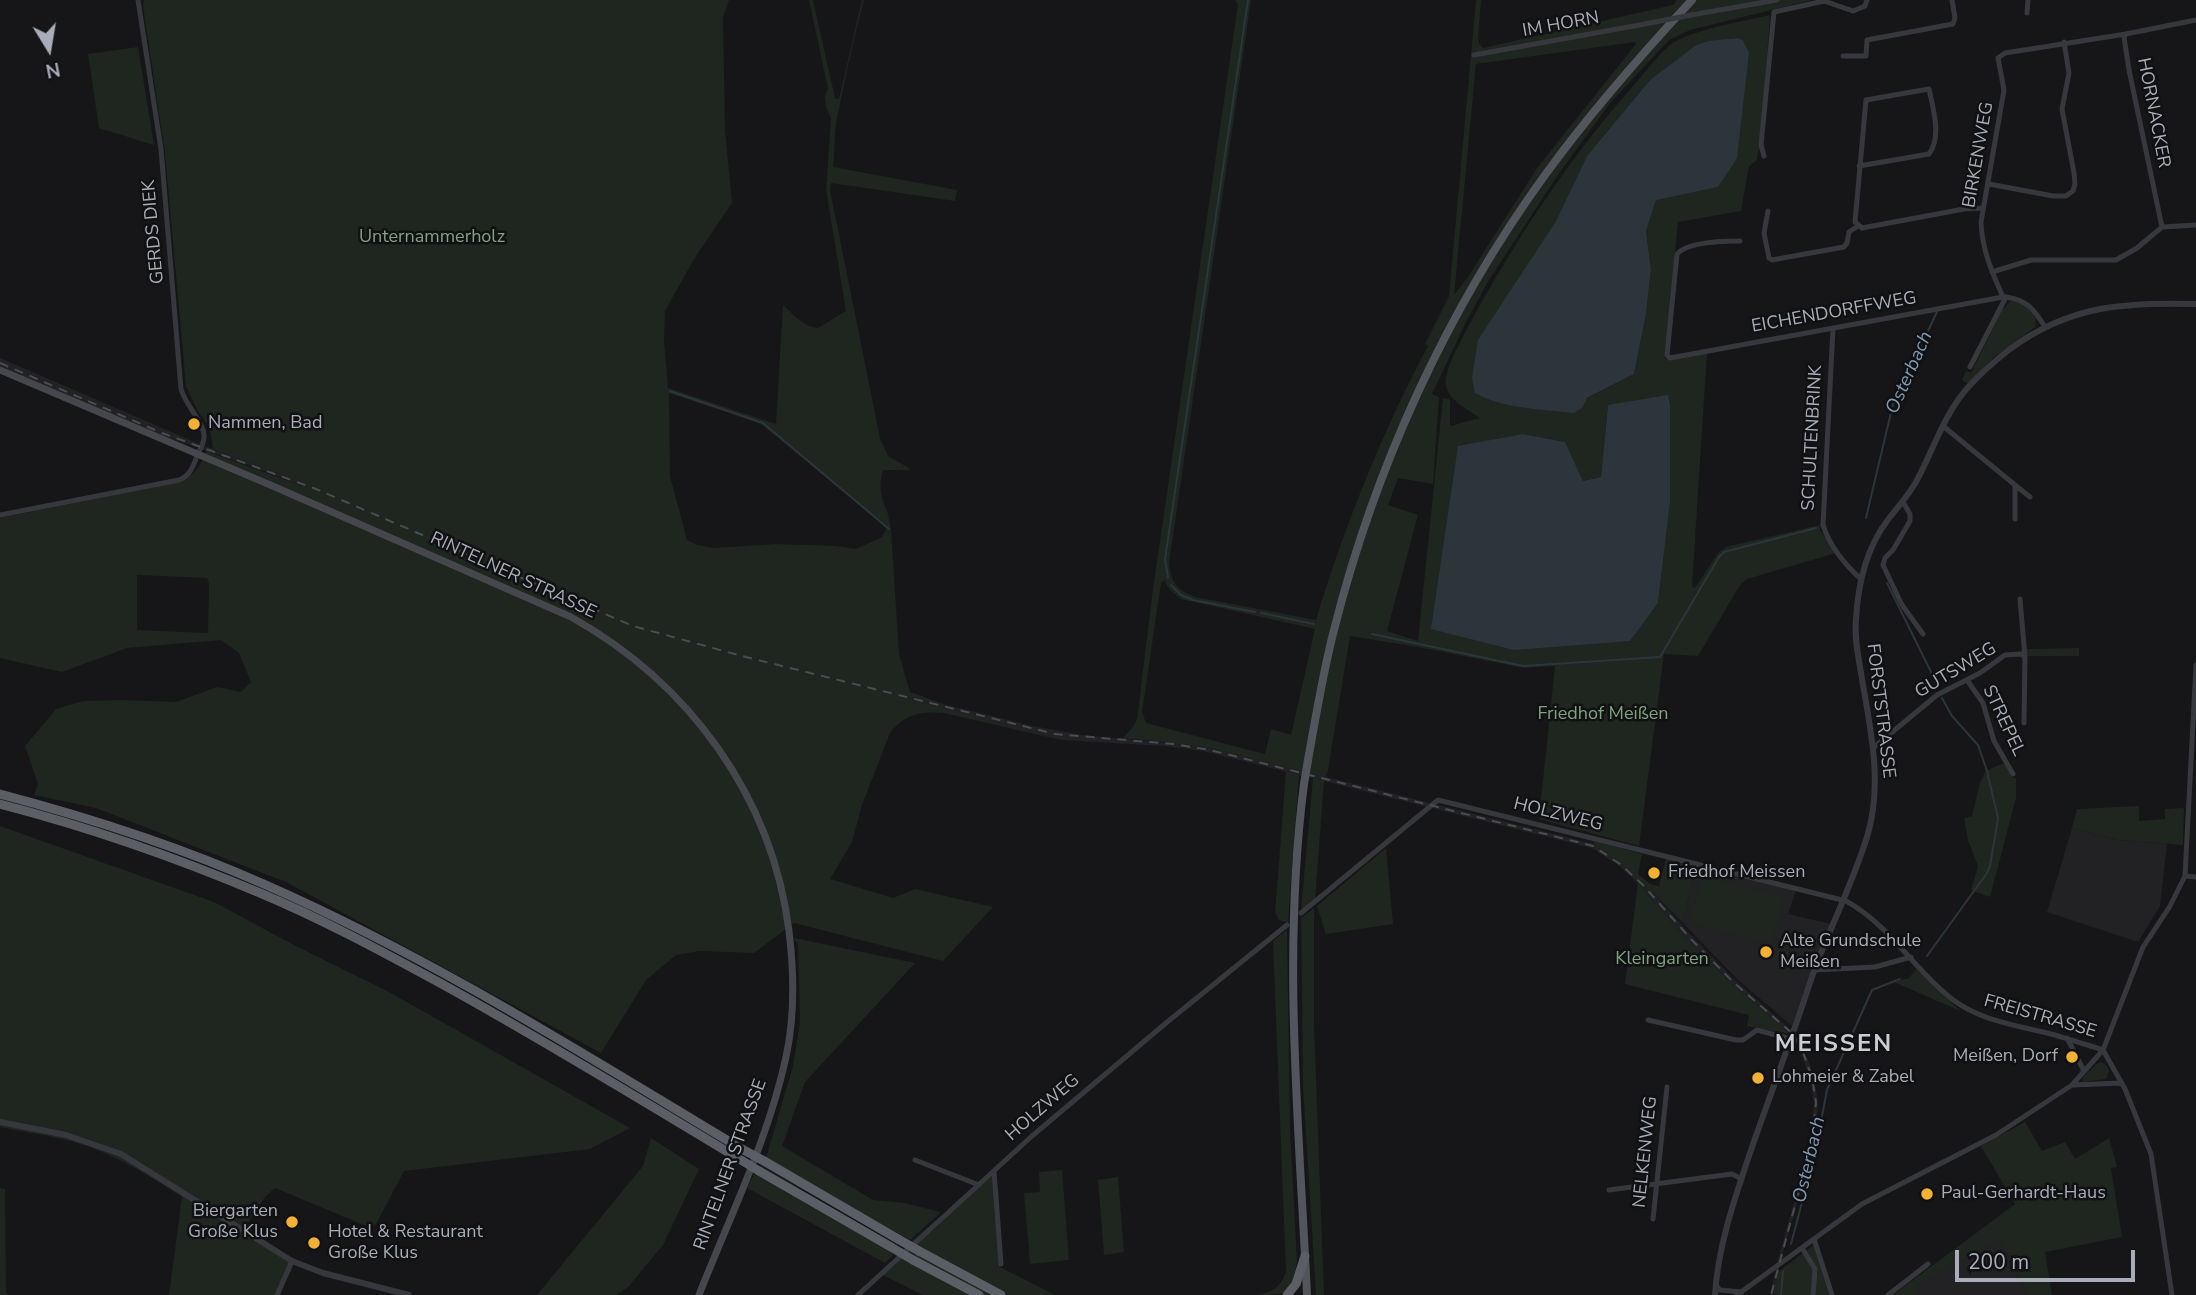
<!DOCTYPE html>
<meta charset="utf-8">
<style>
body{margin:0}
#map{position:relative;width:2196px;height:1295px;overflow:hidden;background:#161618;font-family:"Nunito Sans",sans-serif}
canvas{display:block}
.north{position:absolute;left:14px;top:14px;width:70px;height:70px;-webkit-text-stroke:5px #111113;paint-order:stroke;rotate:169deg;font-size:19px;font-weight:700;line-height:28px;text-align:center;color:#a8adb8}
.north::after{content:'';display:block;margin:auto;width:24px;height:32px;background:#a8adb8;clip-path:polygon(50% 0,100% 100%,50% 72%,0 100%)}
.scale{position:absolute;left:1955px;top:1250px;width:180px;height:32px;box-sizing:border-box;border:4px solid #a8adb8;border-top:0;padding-left:9px;font-size:21px;line-height:24px;white-space:nowrap;color:#a8adb8;-webkit-text-stroke:5px #111113;paint-order:stroke}
</style>
<div id="map">
<canvas width="2196" height="1295"></canvas>
<div class="north">N</div>
<div class="scale">200 m</div>
</div>
<script>
const context = document.querySelector('canvas').getContext('2d');
context.lineJoin = 'round';
function fill(path, color) {
  context.fillStyle = color;
  context.fill(path, 'evenodd');
}
function trace(path, color, width, dash) {
  context.strokeStyle = color;
  context.lineWidth = width;
  context.lineCap = dash ? 'butt' : 'round';
  context.setLineDash(dash || []);
  context.stroke(path);
}
function label(font, color, halo, rows, align = 'center') {
  context.font = font + ' "Nunito Sans",sans-serif';
  context.lineWidth = 5;
  context.setLineDash([]);
  context.textBaseline = 'middle';
  context.strokeStyle = halo;
  context.fillStyle = color;
  for (const [text, x, y, turn = 0] of rows) {
    context.save();
    context.translate(x, y);
    context.rotate((+turn || 0) * Math.PI / 180);
    context.textAlign = isNaN(turn) ? turn : align;
    if (halo) context.strokeText(text, 0, 0);
    context.fillText(text, 0, 0);
    context.restore();
  }
}
fill(new Path2D(`
 M0 358 197 443 311 485 742 655 1033 726 1082 735 1207 747 1594 844 1621 863 1645 884 1691 935 1735 980 1793 1032 1805 1053 1814 1076 1818 1103 1815 1143 1781 1259 1773 1295H1770L1778 1259 1811 1142 1814 1103 1810 1078 1801 1054 1790 1034 1731 983 1686 939 1638 883 1619 866 1592 848 1203 751 1164 746 1061 740 742 658 259 469 141 428 0 366Z
 M2072 828 2117 840 2167 844 2160 906 2138 942 2047 912Z
 M1696 862 1797 887 1788 914 1831 924 1792 1026 1737 979 1683 923Z
 M2001 1237 2028 1295H1919L1914 1285Z`), '#222225');
fill(new Path2D(`
 M144 0H729L723 18 725 130 732 203 694 259 665 311 664 341 668 388 776 424 783 305C793 314 804 327 818 328L846 311 826 190 831 119 826 107 825 96 828 89 809 0H813L835 98 839 99 862 0H864C853 41 844 82 836 124 834 138 835 153 833 167L957 190 955 201 831 183 830 190 880 438 888 456 909 468V470H883C878 489 881 496 888 514 889 519 890 526 891 529L899 654 910 692 954 708 901 695 899 697 1061 740 944 713C921 711 905 714 890 733L862 805 852 842 830 879 893 898 915 889 993 907 943 961 794 923 754 953 700 951 676 955 646 980 601 1053 288 883 96 808 34 795 38 784 25 746 56 709 83 701 122 700 176 702 217 687 241 692 251 682 239 653 221 640 127 648 62 672 0 658V518L179 482C194 476 201 466 206 451L302 486 304 483 213 449 210 429 197 410 186 386 165 153 143 6ZM669 393 761 424 884 525 886 529 882 537 856 549 836 546 775 544 714 548 697 545 687 540 670 476ZM137 575 207 578 209 584 208 633 137 630Z
 M1235 0H1251L1169 563C1171 583 1177 590 1195 597L1316 620C1345 525 1381 434 1428 346L1425 344 1449 296 1476 0H1481L1478 37 1479 43 1483 48 1673 5 1677 0H1812L1690 30 1669 40 1610 103 1560 172 1487 283 1464 326 1432 394 1439 397 1433 484 1398 478 1388 505 1418 515 1387 631 1418 641 1443 398 1450 400V426L1480 418C1469 410 1449 401 1446 386 1443 372 1461 341 1468 327 1513 243 1570 157 1633 86 1645 73 1656 57 1669 46 1688 30 1745 21 1770 15L1763 114 1757 160 1749 166 1741 211 1678 222 1665 358 1668 359 1707 353 1692 586 1695 588 1718 553 1726 547 1820 525V530L1836 553 1747 579 1740 585 1698 656 1664 654 1639 846 1539 819 1555 666 1524 668 1418 647 1350 636 1328 770 1325 777 1207 747 1123 738 1133 727 1137 719 1153 589 1238 4ZM1738 38 1743 40 1749 52 1718 187 1656 199 1646 231 1651 269 1646 314 1634 374 1586 399 1555 223 1587 156 1650 80 1696 45ZM1635 42 1636 44 1537 168 1468 277 1454 295 1476 64ZM1608 405H1670V502L1658 603 1630 641 1523 434 1564 442 1583 481 1601 477ZM1164 580 1170 590 1181 599 1315 629 1291 735 1271 729 1265 754 1146 723 1142 712 1161 583Z
 M138 47 154 145 99 128 88 54Z
 M2011 301C2023 303 2030 308 2036 318L2035 327 1993 358 1968 384 1962 380 1966 371 1971 373 2002 310Z
 M2079 648V656H2026V649Z
 M2004 763 2013 778H2016V798L1990 897 1971 890 1978 866 1968 840 1964 818 1972 816 1980 783 1987 767 1988 770Z
 M1286 771 1299 775 1288 923 1279 920 1275 913Z
 M1313 778 1324 781 1315 900 1301 910Z
 M2139 806V821L2165 819V809L2184 808 2183 845 2117 840 2072 828 2077 809Z
 M0 826 214 902 294 945 389 992 630 1128 590 1149 404 1171 376 1224 369 1227 275 1188 265 1197 245 1227 250 1239 294 1264 280 1295H169L182 1197C147 1174 111 1152 70 1141 47 1135 23 1132 0 1127Z
 M1594 841 1642 854 1638 874 1650 884 1659 886 1667 854 1696 862 1683 923C1655 894 1627 867 1594 844Z
 M1386 848 1393 924 1326 934 1317 906Z
 M1702 877 1784 897 1772 943 1690 923Z
 M1638 883 1686 939 1731 983 1790 1034 1747 1026 1749 1015 1625 984Z
 M1314 908V1025L1324 1295H1316L1303 1087 1301 918Z
 M1287 930 1290 1127 1297 1261C1292 1294 1288 1295 1256 1295 1272 1293 1281 1287 1286 1272L1273 941Z
 M794 938 915 963 805 1082 782 1146 873 1200 904 1203 941 1212 910 1240 766 1158 793 1066 800 1022 798 945Z
 M1917 968 1960 1011 1894 982 1909 978Z
 M2102 1062 2107 1066 2109 1071 2106 1079 2083 1082 2082 1078 2098 1063Z
 M2025 1122 2042 1151 2065 1142 2075 1159 2109 1138 2117 1167 2111 1168 2122 1237 2045 1252 2052 1295H2028L2001 1238 1915 1285 1919 1295H1893L2015 1204 1981 1146Z
 M651 1138 699 1169 663 1245 628 1287 616 1295H537L643 1166Z
 M1062 1170 1069 1260 1030 1264 1024 1193 1040 1192 1039 1172Z
 M993 1171 1000 1267 1055 1295H923L879 1273 912 1241Z
 M754 1174 894 1254 885 1263 747 1188Z
 M1118 1177 1124 1252 1104 1255 1098 1180Z
 M0 1188 5 1189 6 1292 8 1295H0Z
 M1814 1245 1829 1295H1773L1778 1272Z`), '#1e261f');
fill(new Path2D(`
 M1738 38 1743 40 1749 52 1737 158 1718 187 1656 200 1646 231 1651 269 1646 314 1634 374 1587 398 1583 407 1574 413C1541 409 1504 409 1475 393L1472 378 1478 340 1555 223 1587 156 1650 80 1696 45 1709 41Z
 M1668 395 1670 405V502L1658 603 1630 641 1514 650 1431 629 1458 446 1523 434 1565 442 1583 481 1601 477 1608 405Z`), '#2c353c');
trace(new Path2D(`
 M670 391 763 423 889 529
 M1866 518 1893 404 1937 312
 M1168 578 1165 559 1248 0
 M1887 583 1938 686
 M1171 585 1181 595 1193 600 1255 612
 M1261 613 1314 624
 M1372 634 1523 666 1660 657 1719 557 1724 552 1816 528
 M1927 956 1987 873 1990 866 1998 818 1987 771 1978 745 1952 716 1942 698
 M1791 1244 1815 1153 1827 1090 1872 990 1900 979
 M1781 1295 1783 1271`), '#2c353c', 2);
trace(new Path2D(`
 M2027 13 2028 0
 M1691 15 1777 0
 M1474 55 1645 24
 M1843 56H1866L1867 40 1953 24 1955 18 1952 0
 M1764 156 1761 145 1774 12 1824 1 1853 11 1865 6 1867 0
 M1859 166 1929 154C1942 137 1933 108 1929 89L1866 100 1855 222 1862 228 1964 209 1983 208
 M1989 184 2053 196H2066L2073 191 2075 184 2074 173 2062 109 2069 73 2064 42
 M1768 211 1764 233 1769 258 1772 260 1844 247 1847 243 1849 232 1858 226
 M2162 227 2129 70 2124 37 2126 34 2196 20
 M1740 241C1724 241 1687 242 1677 254L1667 355 1670 358 2003 297
 M1992 272 2031 260H2116L2137 248 2162 227 2196 225
 M2005 297H2003C1992 272 1982 250 1981 222L2004 90 1998 58 2005 53 2126 34
 M2006 297C2027 300 2034 309 2045 327
 M1833 328 1823 525C1829 545 1845 565 1861 579
 M1970 367 2006 297
 M1943 426 2015 485V519
 M2015 485 2030 497
 M1903 502 1910 514V521L1893 550 1885 558 1883 565 1902 605 1923 634
 M0 515 179 480C189 476 192 469 196 459 198 452 203 446 204 438 206 424 185 405 181 389L161 149 138 0
 M2020 599 2025 657 2024 723
 M1967 680 1983 703 1994 741 2013 774
 M1873 748 1937 695 1980 673 2005 655 2021 654 2025 657
 M2185 876 2196 877
 M1301 913 1438 800 1846 901C1890 925 1914 970 1952 999 1979 1020 2014 1025 2047 1033 2066 1038 2084 1044 2103 1050
 M1814 970 1875 967 1911 957
 M1648 1020 1736 1040H1743L1757 1030 1791 1039
 M2067 1038 2084 1071
 M2103 1050 2125 1089 2151 1154 2172 1295
 M2072 1085 2122 1083
 M915 1160 979 1185
 M994 1171 1001 1264
 M1609 1190 1732 1174 1742 1179
 M1653 1219 1667 1087
 M1814 1239 1832 1295
 M1802 1248 1815 1269 1813 1295
 M1716 1285 1720 1290 1742 1292
 M277 1295 292 1261
 M858 1295 1032 1136 1166 1023 1287 925
 M1737 1295 1862 1204 1996 1135 2072 1085 2103 1050 2143 947 2170 906 2185 876 2196 665
 M1888 1295 1928 1264`), '#37383d', 5);
trace(new Path2D(`
 M0 1122 66 1135 121 1154 292 1261 323 1273 409 1295
 M1715 1295C1718 1244 1736 1195 1752 1147 1765 1110 1778 1074 1791 1038 1800 1014 1807 991 1815 968 1832 924 1853 882 1867 837 1883 785 1871 732 1862 679 1859 660 1854 639 1856 619 1858 584 1866 549 1887 521 1897 508 1908 496 1916 482 1931 455 1940 425 1958 400 1972 380 1991 364 2010 349 2070 305 2125 302 2196 304`), '#37383d', 6);
trace(new Path2D(`
 M0 370 275 487 571 617C689 683 772 796 789 931 794 972 795 1016 786 1057 768 1140 730 1216 699 1295`), '#45474d', 7);
trace(new Path2D(`
 M1308 760C1316 716 1323 672 1334 630 1375 467 1447 310 1545 175 1590 113 1640 56 1692 0
 M1304 784C1282 953 1299 1125 1307 1295`), '#53555c', 8);
trace(new Path2D(`
 M0 794C91 818 181 847 266 885 432 958 585 1055 740 1148
 M0 804C89 827 175 857 260 893 322 919 381 951 440 983 540 1038 638 1098 736 1157
 M764 1161 898 1239
 M759 1171 891 1247
 M919 1251 1001 1295
 M913 1260 979 1295
 M1287 1295 1296 1284 1305 1256`), '#5b5e65', 9);
trace(new Path2D(`
 M0 363 162 433 316 489 633 626 742 656 1055 734 1173 744 1210 750 1593 846 1620 864 1643 885 1689 937 1733 982 1793 1034 1803 1052 1812 1078 1816 1102 1812 1142 1771 1295`), '#4a4c52', 2, [9, 7]);
trace(new Path2D(`
 M1645 24 1691 15`), '#37383d', 5);
trace(new Path2D(`
 M1304 784 1308 760`), '#53555c', 8);
trace(new Path2D(`
 M740 1148 764 1161
 M736 1157 759 1171
 M898 1239 919 1251
 M891 1247 913 1260`), '#5b5e65', 9);
for (const [x, y, r, color] of [
 [194,424,7,"#f2b134"],
 [1654,873,7,"#f2b134"],
 [1766,952,7,"#f2b134"],
 [2072,1057,7,"#f2b134"],
 [1758,1078,7,"#f2b134"],
 [1927,1194,7,"#f2b134"],
 [292,1222,7,"#f2b134"],
 [314,1243,7,"#f2b134"]
]) {
  const dot = new Path2D();
  dot.arc(x, y, r, 0, 2 * Math.PI);
  context.fillStyle = color;
  context.fill(dot);
  trace(dot, '#111113', 2.5);
}
label('18px', '#a8adb8', '#111113', [
 ["IM HORN",1561,25,-10],
 ["HORNACKER",2153,113,79],
 ["BIRKENWEG",1979,155,-80],
 ["GERDS DIEK",154,232,-95],
 ["EICHENDORFFWEG",1834,313,-10],
 ["SCHULTENBRINK",1813,438,-87],
 ["RINTELNER STRASSE",513,576,25],
 ["GUTSWEG",1956,671,-31],
 ["FORSTSTRASSE",1880,711,83],
 ["STREPEL",2003,721,65],
 ["HOLZWEG",1558,815,14],
 ["FREISTRASSE",2040,1017,16],
 ["HOLZWEG",1043,1108,-41],
 ["NELKENWEG",1646,1152,-84],
 ["RINTELNER STRASSE",731,1165,-70]
]);
label('18px', '#7fa381', '#111113', [
 ["Unternammerholz",432,238],
 ["Friedhof Meißen",1603,715],
 ["Kleingarten",1662,960]
]);
label('18px', '#a8adb8', '#111113', [
 ["Nammen, Bad",208,424],
 ["Friedhof Meissen",1668,873],
 ["Alte Grundschule",1780,942],
 ["Meißen",1780,963],
 ["Meißen, Dorf",2058,1057,"right"],
 ["Lohmeier & Zabel",1772,1078],
 ["Paul-Gerhardt-Haus",1941,1194],
 ["Biergarten",278,1212,"right"],
 ["Große Klus",278,1233,"right"],
 ["Hotel & Restaurant",328,1233],
 ["Große Klus",328,1254]
], 'left');
label('italic 19px', '#7f9bb3', '#111113', [
 ["Osterbach",1910,373,-66],
 ["Osterbach",1810,1160,-77]
]);
context.letterSpacing = '2px';
label('bold 24px', '#c9ccd4', '#111113', [
 ["MEISSEN",1834,1045]
]);
context.letterSpacing = '0px';
</script>
